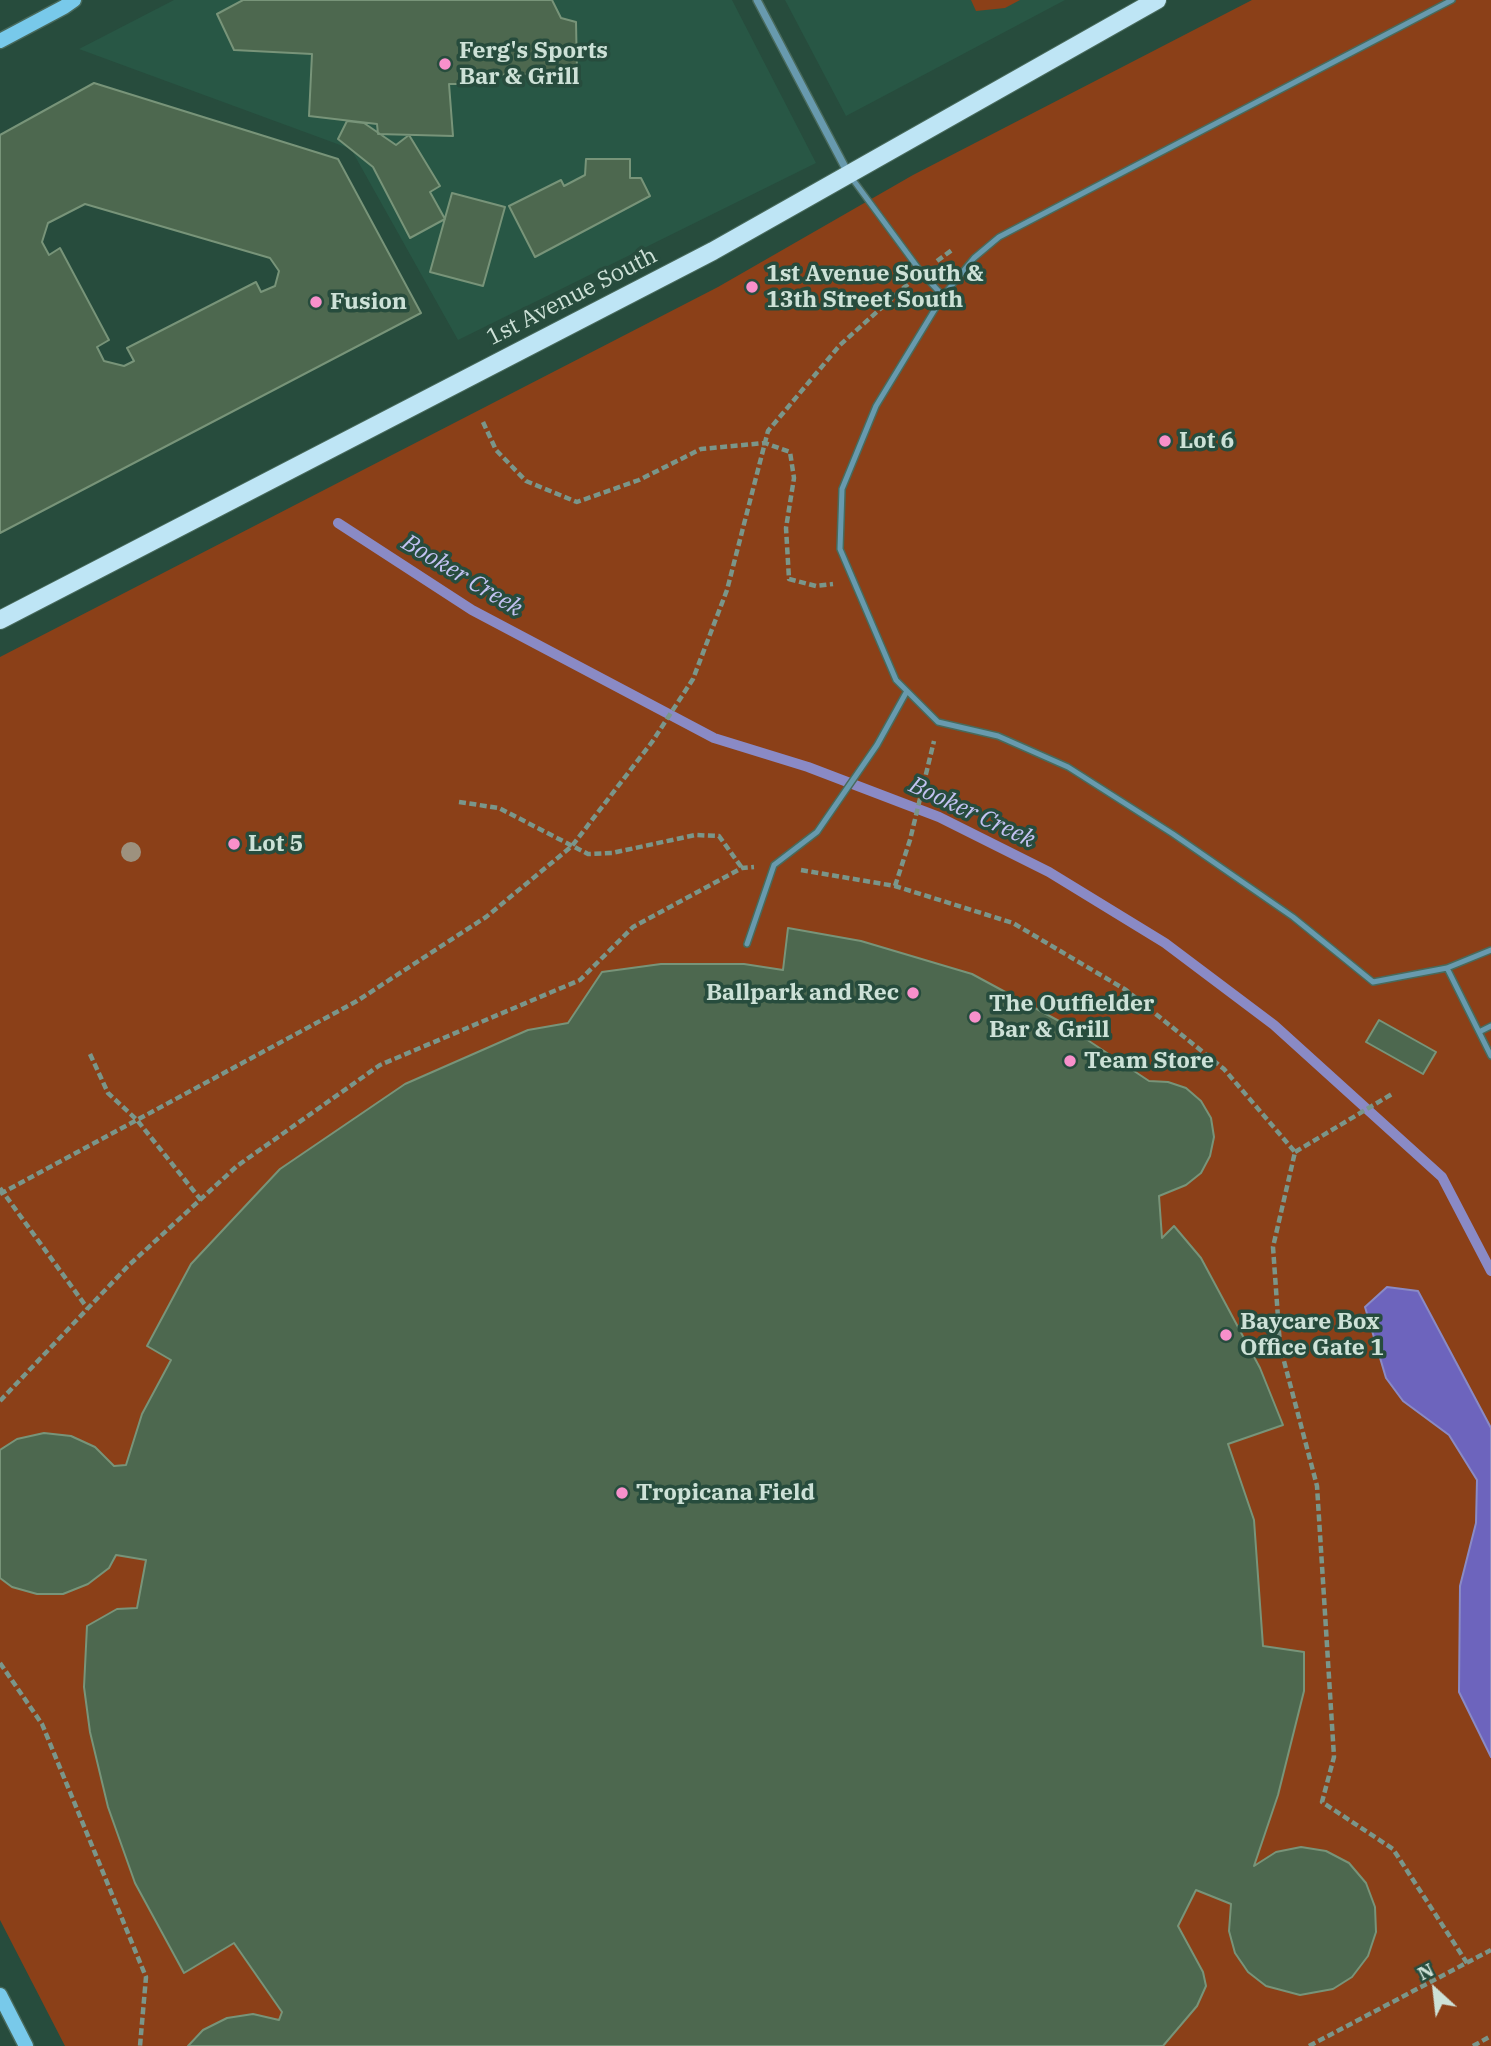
<!DOCTYPE html>
<style>
body{margin:0}
#map{position:relative;width:1491px;height:2046px;overflow:hidden;background:#274c3d;font-family:"IBM Plex Serif",serif}
canvas{display:block}
.north{position:absolute;left:1400px;top:1955px;width:70px;height:70px;-webkit-text-stroke:5px #274c3d;paint-order:stroke;rotate:333deg;font-size:19px;font-weight:700;line-height:28px;text-align:center;color:#cde1d7}
.north::after{content:'';display:block;margin:auto;width:24px;height:32px;background:#cde1d7;clip-path:polygon(50% 0,100% 100%,50% 72%,0 100%)}
</style>
<div id="map">
<canvas width="1491" height="2046"></canvas>
<div class="north">N</div>
</div>
<script>
const context = document.querySelector('canvas').getContext('2d');
context.lineJoin = 'round';
function fill(path, color) {
  context.fillStyle = color;
  context.fill(path, 'evenodd');
}
function trace(path, color, width, dash) {
  context.strokeStyle = color;
  context.lineWidth = width;
  context.lineCap = dash ? 'butt' : 'round';
  context.setLineDash(dash || []);
  context.stroke(path);
}
function label(font, color, halo, rows, align = 'center') {
  context.font = font + ' "IBM Plex Serif",serif';
  context.lineWidth = 7;
  context.setLineDash([]);
  context.textBaseline = 'middle';
  context.strokeStyle = halo;
  context.fillStyle = color;
  for (const [text, x, y, turn = 0] of rows) {
    context.save();
    context.translate(x, y);
    context.rotate((+turn || 0) * Math.PI / 180);
    context.textAlign = isNaN(turn) ? turn : align;
    if (halo) context.strokeText(text, 0, 0);
    context.fillText(text, 0, 0);
    context.restore();
  }
}
fill(new Path2D(`
 M174 0H732L816 163 458 340 351 149 79 49Z
 M785 0H1065L846 116Z`), '#285745');
fill(new Path2D(`
 M971 0H1020L1005 8 976 11Z
 M1252 0H1491V2046H65L0 1920V657L718 287 913 175Z`), '#8b4018');
const water = new Path2D(`
 M1387 1287 1418 1291 1491 1428V1757L1459 1692 1460 1586 1476 1523 1477 1480 1449 1435 1403 1401 1386 1378 1365 1307Z`);
fill(water, '#6d64bd');
trace(water, '#8a8ac5', 2);
trace(new Path2D(`
 M338 523 472 610 714 738 808 767 939 817 1049 872 1165 943 1274 1025 1442 1177 1491 1271`), '#8a8ac5', 10);
const building = new Path2D(`
 M243 0H552L561 18 576 22 577 73 485 75V84H449L453 136 378 134 377 124 309 116 312 54 234 50 217 14Z
 M94 83 338 159 421 313 0 533V135ZM85 204 270 258 279 271 275 286 261 292 256 282 127 348 134 361 124 366 104 361 97 347 109 340 60 248 49 255 42 242 48 223Z
 M347 121 364 123 396 145 409 135 440 186 430 192 445 219 410 238 373 167 338 139Z
 M586 159H630V178H641L650 196 535 257 509 206 561 180 564 186 585 175Z
 M452 193 505 207 483 286 430 272Z
 M788 928 861 941 972 974 1059 1021 1149 1081 1168 1082 1186 1088 1201 1101 1211 1118 1214 1137 1210 1156 1201 1173 1186 1185 1159 1196 1162 1238 1174 1226 1201 1258 1260 1368 1283 1425 1228 1444 1254 1520 1263 1646 1304 1652V1691L1278 1795 1254 1866 1276 1852 1301 1847 1326 1851 1349 1863 1366 1883 1375 1907 1376 1932 1368 1956 1352 1977 1333 1989 1300 1995 1266 1986 1248 1972 1235 1953 1229 1931 1231 1904 1196 1890 1178 1926 1203 1972 1206 1986 1197 2006 1163 2046H188L203 2030 227 2018 253 2014 279 2020 282 2012 234 1943 184 1973 135 1883 108 1807 90 1732 84 1687 87 1626 117 1609 137 1608 146 1560 116 1555 109 1568 88 1584 63 1594H37L12 1587 0 1578V1450L17 1439 44 1433 71 1436 95 1447 114 1466 126 1465 142 1414 171 1360 147 1346 191 1264 280 1169 405 1084 528 1030 568 1023 602 972 661 964H744L783 970Z
 M1379 1020 1436 1052 1423 1074 1366 1042Z`);
fill(building, '#4d684f');
trace(building, '#789479', 2);
const lane = new Path2D(`
 M1452 0 999 237 974 258 943 296 876 406 842 489 840 549 896 680 938 722 998 736 1068 767 1173 834 1293 917 1373 982 1447 968 1491 950
 M851 177 921 272 943 296
 M747 944 774 865 817 832 877 745 907 691
 M1447 968 1491 1056
 M1479 1032 1491 1026`);
const street = new Path2D(`
 M757 0 848 173`);
const secondary = new Path2D(`
 M0 41 64 7 74 0
 M0 1995 26 2046`);
const primary = new Path2D(`
 M0 620 713 251 1157 0`);
trace(lane, '#486a5c', 8);
trace(street, '#486a5c', 10);
trace(secondary, '#486a5c', 17);
trace(primary, '#486a5c', 20);
trace(new Path2D(`
 M937 261 952 250
 M483 422 496 450 526 481 577 502 639 480 701 449 765 443 790 452 794 478 786 528 789 579 816 586 833 584
 M459 802 499 808 588 854 612 853 695 835 719 836 742 868
 M801 870 895 886 1013 923 1126 990 1224 1069 1295 1152 1273 1247 1280 1346 1317 1486 1334 1757 1322 1802 1393 1849 1467 1963
 M895 886 910 840 934 741
 M90 1054 108 1093 137 1120 201 1200
 M1295 1152 1392 1094
 M0 1188 88 1309
 M0 1194 357 1001 486 917 572 846 652 742 693 679 727 590 768 431 840 345 908 284
 M0 1401 128 1266 237 1166 380 1065 580 980 633 927 742 868 754 867
 M0 1663 42 1724 146 1977 140 2046
 M1309 2046 1491 1950
 M1473 2046 1491 2036`), '#7a968a', 4.5, [7, 3.5]);
trace(lane, '#689aae', 5);
trace(street, '#689aae', 7);
trace(secondary, '#78c9ea', 14);
trace(primary, '#bee5f5', 18);
context.fillStyle = '#9d917e';
for (const [x, y] of [
 [131,852]
]) {
  context.beginPath();
  context.arc(x, y, 10, 0, 2 * Math.PI);
  context.fill();
}
for (const [x, y, r, color] of [
 [445,64,7,"#f890cb"],
 [752,287,7,"#f890cb"],
 [316,302,7,"#f890cb"],
 [1165,441,7,"#f890cb"],
 [234,844,7,"#f890cb"],
 [913,993,7,"#f890cb"],
 [975,1017,7,"#f890cb"],
 [1070,1061,7,"#f890cb"],
 [1226,1335,7,"#f890cb"],
 [622,1493,7,"#f890cb"]
]) {
  const dot = new Path2D();
  dot.arc(x, y, r, 0, 2 * Math.PI);
  context.fillStyle = color;
  context.fill(dot);
  trace(dot, '#274c3d', 2.5);
}
label('bold 23px', '#cde1d7', '#274c3d', [
 ["Ferg's Sports",459,51],
 ["Bar & Grill",459,77],
 ["1st Avenue South &",766,274],
 ["13th Street South",766,300],
 ["Fusion",330,302],
 ["Lot 6",1179,441],
 ["Lot 5",248,844],
 ["Ballpark and Rec",899,993,"right"],
 ["The Outfielder",989,1004],
 ["Bar & Grill",989,1030],
 ["Team Store",1084,1061],
 ["Baycare Box",1240,1322],
 ["Office Gate 1",1240,1348],
 ["Tropicana Field",636,1493]
], 'left');
label('23px', '#cde1d7', '#274c3d', [
 ["1st Avenue South",572,297,-27]
]);
label('italic 24px', '#c3c2f2', '#274c3d', [
 ["Booker Creek",462,576,31],
 ["Booker Creek",972,813,25]
]);
</script>
